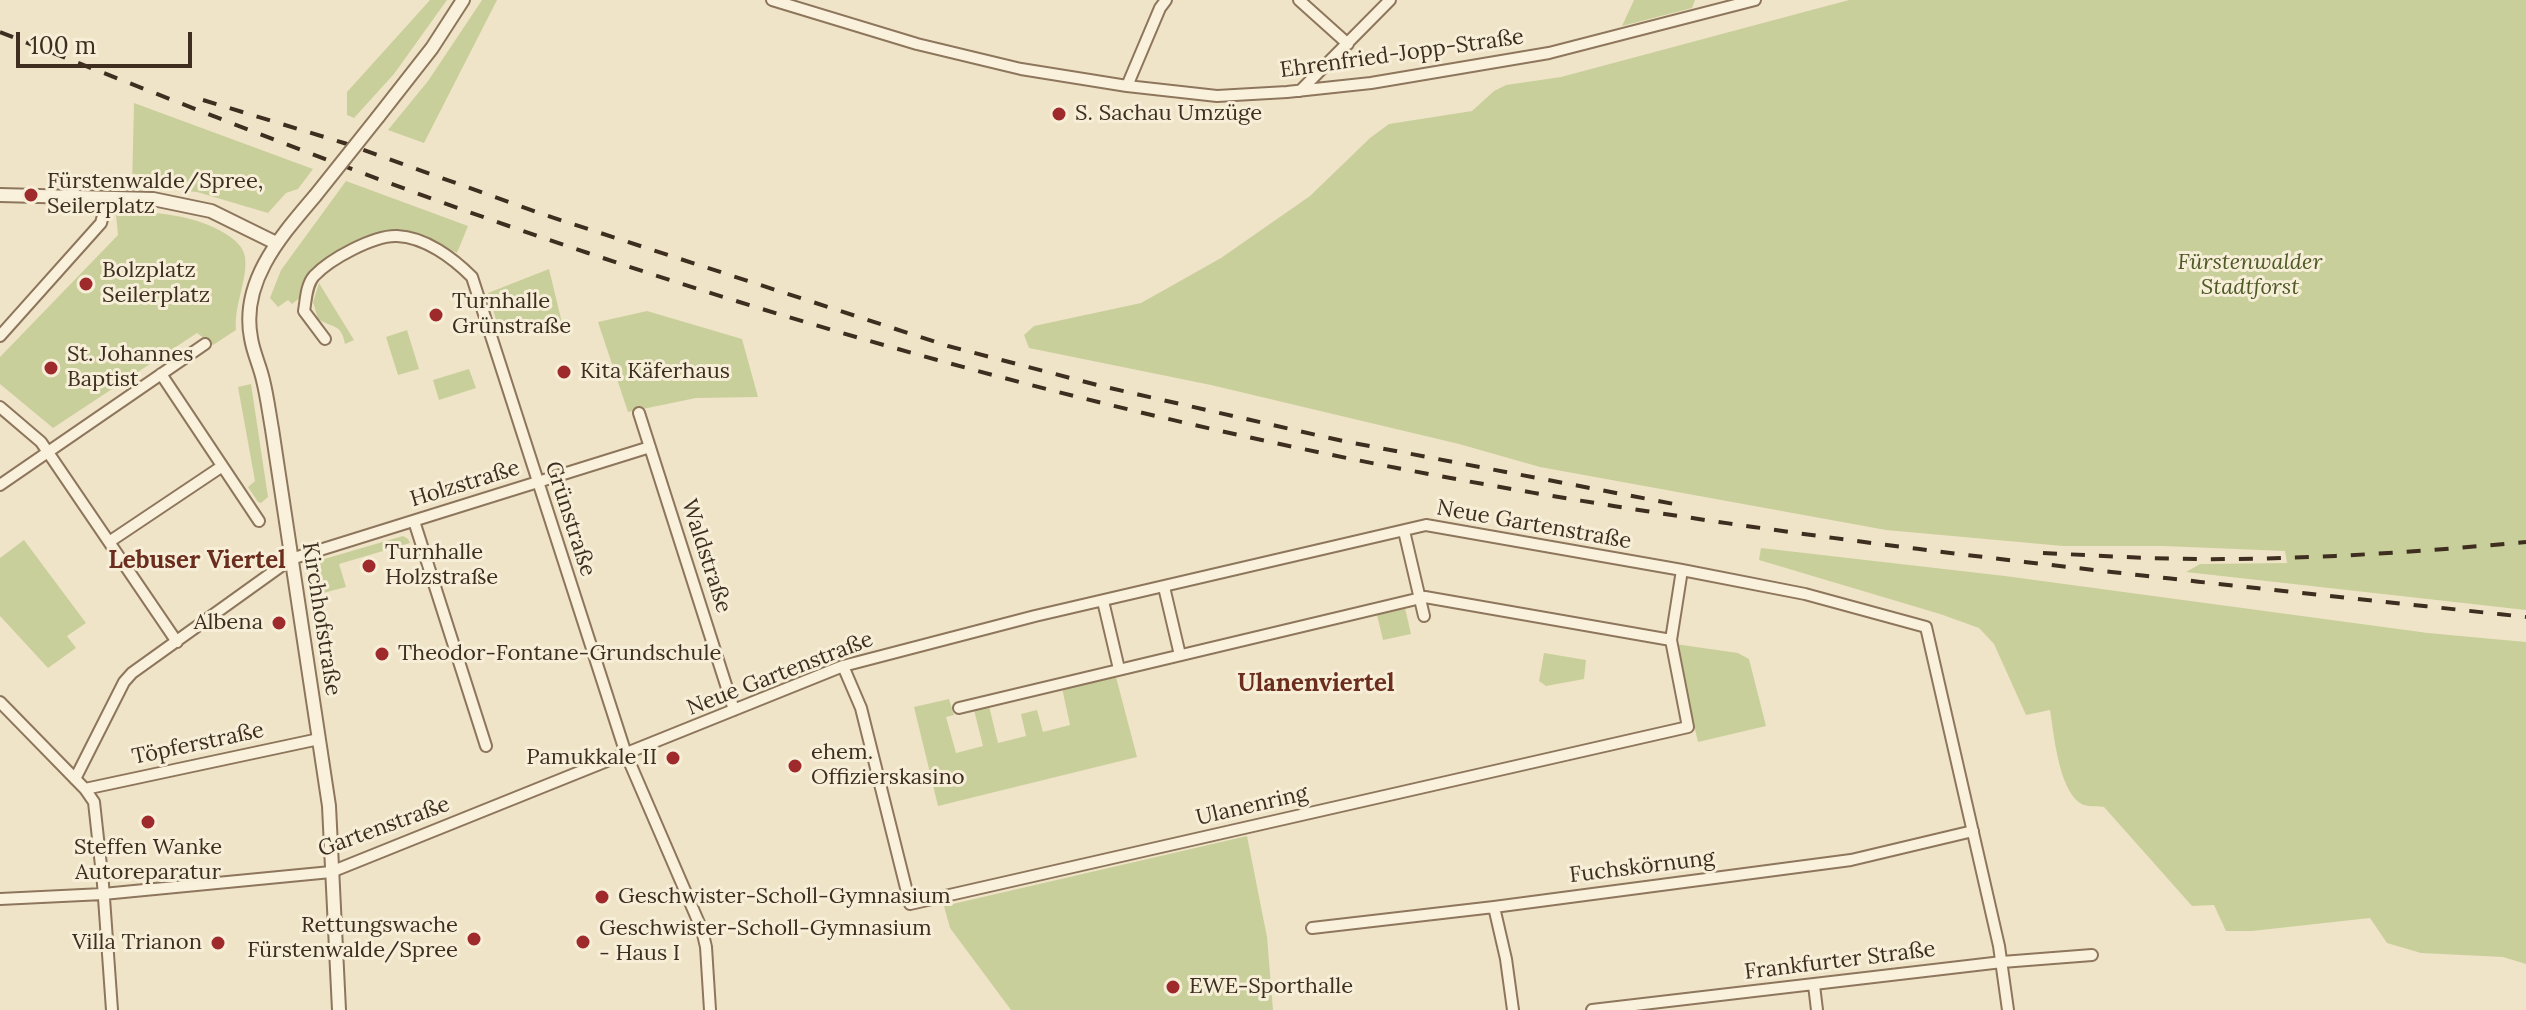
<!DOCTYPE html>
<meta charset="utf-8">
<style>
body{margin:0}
#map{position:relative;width:2526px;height:1010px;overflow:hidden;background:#f0e4c8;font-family:Lora,serif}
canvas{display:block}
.scale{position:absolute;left:16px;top:32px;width:176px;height:36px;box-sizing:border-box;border:4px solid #3d2e20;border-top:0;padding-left:10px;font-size:24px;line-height:28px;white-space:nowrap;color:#3d2e20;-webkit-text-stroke:6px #f7eed8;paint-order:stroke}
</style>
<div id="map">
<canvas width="2526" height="1010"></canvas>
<div class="scale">100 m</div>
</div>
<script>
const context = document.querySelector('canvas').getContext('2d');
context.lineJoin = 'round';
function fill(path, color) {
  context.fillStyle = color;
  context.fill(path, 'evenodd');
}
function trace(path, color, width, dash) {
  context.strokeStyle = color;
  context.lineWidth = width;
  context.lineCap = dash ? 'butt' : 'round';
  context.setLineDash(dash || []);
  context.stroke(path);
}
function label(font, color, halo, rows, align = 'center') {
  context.font = font + ' Lora,serif';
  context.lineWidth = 6;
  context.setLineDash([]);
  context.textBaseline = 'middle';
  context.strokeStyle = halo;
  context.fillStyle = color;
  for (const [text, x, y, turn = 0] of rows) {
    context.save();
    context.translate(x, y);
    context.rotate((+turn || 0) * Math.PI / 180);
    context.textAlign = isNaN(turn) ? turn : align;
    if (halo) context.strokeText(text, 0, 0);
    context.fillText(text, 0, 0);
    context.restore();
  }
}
fill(new Path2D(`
 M430 0H447L394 74 354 118 347 115V92Z
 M482 0H497L424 143 388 130 428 81Z
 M1634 0H1695L1692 8 1622 26Z
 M1849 0H2526V610L2186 572 2200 564 2287 563 2285 551 2163 546H2063L1886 530 1540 467 1459 444 1211 385 1029 348 1024 335 1034 326 1141 303 1221 258 1310 196 1370 138 1389 124 1472 111 1494 91 1506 85 1561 77Z
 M134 103 313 169 298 189 286 193 268 213 197 192 132 187Z
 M346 181 468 226 457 253C439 244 419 233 398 231 366 228 303 263 301 297L292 304 288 300 278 307 270 298 281 270Z
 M125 210C161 214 194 214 226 234 235 240 243 246 245 257 248 280 234 304 236 330L213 345 197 333 53 428 0 384V357L118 235 116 214Z
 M549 269 563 327 500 333 488 293Z
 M319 283 354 340 345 344C341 323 334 329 318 319L313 302Z
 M647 311 742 339 758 397 696 398 628 412 598 322Z
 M407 330 419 369 398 375 386 337Z
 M469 369 476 388 439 400 433 380Z
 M251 384 268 497 261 503 258 502 248 487 255 481 238 387Z
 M403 536 408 539 410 543 339 564 346 587 312 596 307 564Z
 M24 540 86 623 67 636 76 648 48 668 0 616V558Z
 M1761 548 2005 576 2428 633 2526 642V964L2503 957 2421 953 2387 943 2370 918 2252 931H2226L2214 905 2192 906 2104 807C2099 806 2089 807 2084 805 2059 795 2054 734 2050 710L2026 715 1994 644 1979 628 1940 614 1759 560Z
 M1405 608 1411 634 1383 640 1377 615Z
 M1675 644 1738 653 1749 659 1766 726 1698 742Z
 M1544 653 1586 660 1584 679 1546 686 1539 681Z
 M1116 677 1137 757 938 806 914 707 949 699 954 715 946 717 956 753 983 746 974 710 989 706 998 743 1026 736 1021 714 1037 710 1043 732 1070 725 1062 688Z
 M1247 836 1267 937 1273 1010H1011L950 928 944 906Z`), '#c9cf9b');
const minor = new Path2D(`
 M772 0 917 44 1021 69 1127 86 1217 96 1287 92 1371 83 1549 53 1755 0
 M1299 0 1348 44
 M1127 86 1160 8 1166 0
 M1300 91 1390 0
 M0 336 101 223 108 197
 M325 339 304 311C306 300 306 285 314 276 330 259 374 235 397 236 425 237 453 258 472 277L626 754 702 930 706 947 710 1010
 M161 374 259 521
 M0 407 41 442 177 642
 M639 413 734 710
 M0 485 205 344
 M414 521 486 746
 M1404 531 1424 616
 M109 542 221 467
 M1164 587 1180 655
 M1103 601 1119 669
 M843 666 861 708 910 904 1688 727 1671 640 1682 570
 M0 702 85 789 94 802 103 884 112 1010
 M959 708 1425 597 1671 640
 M75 779 124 682 132 673 291 559 650 447
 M85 789 319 739
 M0 899 103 894 331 872 843 666 1035 616 1426 525 1682 570 1805 594 1926 627 1999 946 2008 1010
 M1494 907 1506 959 1513 1010
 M1312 928 1494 907 1851 860 1973 831
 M1814 985 1817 1010
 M1592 1010 2002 962 2092 955`);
const tertiary = new Path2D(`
 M378 117 432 48 463 0
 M0 195 153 199 211 211 276 243
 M315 196C282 235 240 281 251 338 253 352 260 366 263 380 267 396 269 412 272 429L329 806 339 1010`);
trace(minor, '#8d765c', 14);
trace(tertiary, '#8d765c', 16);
trace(minor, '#faf1dc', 10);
trace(tertiary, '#faf1dc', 12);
trace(new Path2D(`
 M0 32C195 109 389 187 588 253 852 342 1124 415 1397 468 1770 540 2149 576 2526 617
 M203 100 344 143 545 215 948 346 1101 386 1343 441 1674 504
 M2043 553C2106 556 2169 560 2233 559 2331 558 2428 551 2526 542`), '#3d2e20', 4, [14, 14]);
const tertiaryBridge = new Path2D(`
 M315 196 378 117`);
trace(tertiaryBridge, '#8d765c', 16, []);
trace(tertiaryBridge, '#faf1dc', 12);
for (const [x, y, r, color] of [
 [1059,114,8,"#9e2a2b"],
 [31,195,8,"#9e2a2b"],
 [86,284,8,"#9e2a2b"],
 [436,315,8,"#9e2a2b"],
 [51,368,8,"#9e2a2b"],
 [564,372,8,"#9e2a2b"],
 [369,566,8,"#9e2a2b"],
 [279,623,8,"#9e2a2b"],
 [382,654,8,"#9e2a2b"],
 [673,758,8,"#9e2a2b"],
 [795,766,8,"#9e2a2b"],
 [148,822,8,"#9e2a2b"],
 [602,897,8,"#9e2a2b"],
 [474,939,8,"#9e2a2b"],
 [583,942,8,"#9e2a2b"],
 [218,943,8,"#9e2a2b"],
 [1173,987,8,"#9e2a2b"]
]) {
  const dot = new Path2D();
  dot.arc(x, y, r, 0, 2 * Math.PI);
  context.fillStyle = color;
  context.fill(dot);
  trace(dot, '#f7eed8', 3);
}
label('22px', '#3d2e20', '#f7eed8', [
 ["Ehrenfried-Jopp-Straße",1402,54,-8],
 ["Holzstraße",465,484,-17],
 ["Grünstraße",570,519,72],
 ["Neue Gartenstraße",1534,525,10],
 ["Waldstraße",706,556,72],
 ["Kirchhofstraße",321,619,81],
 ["Neue Gartenstraße",780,674,-21],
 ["Töpferstraße",198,744,-12],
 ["Ulanenring",1252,806,-13],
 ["Gartenstraße",384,827,-20],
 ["Fuchskörnung",1642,867,-7],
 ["Frankfurter Straße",1840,961,-7]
]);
label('22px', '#3d2e20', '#f7eed8', [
 ["S. Sachau Umzüge",1075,114],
 ["Fürstenwalde/Spree,",47,182],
 ["Seilerplatz",47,207],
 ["Bolzplatz",102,271],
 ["Seilerplatz",102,296],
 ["Turnhalle",452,302],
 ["Grünstraße",452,327],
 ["St. Johannes",67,355],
 ["Baptist",67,380],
 ["Kita Käferhaus",580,372],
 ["Turnhalle",385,553],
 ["Holzstraße",385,578],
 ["Albena",263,623,"right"],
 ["Theodor-Fontane-Grundschule",398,654],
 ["ehem.",811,753],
 ["Offizierskasino",811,778],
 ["Pamukkale II",657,758,"right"],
 ["Steffen Wanke",148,848,"center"],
 ["Autoreparatur",148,873,"center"],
 ["Geschwister-Scholl-Gymnasium",618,897],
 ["Rettungswache",458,926,"right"],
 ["Fürstenwalde/Spree",458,951,"right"],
 ["Geschwister-Scholl-Gymnasium",599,929],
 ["- Haus I",599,954],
 ["Villa Trianon",202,943,"right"],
 ["EWE-Sporthalle",1189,987]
], 'left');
label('italic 22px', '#4d5a26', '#f7eed8', [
 ["Fürstenwalder",2250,263],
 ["Stadtforst",2250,288]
]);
label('bold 24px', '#6b2e1e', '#f7eed8', [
 ["Lebuser Viertel",197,561],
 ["Ulanenviertel",1316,684]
]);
</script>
